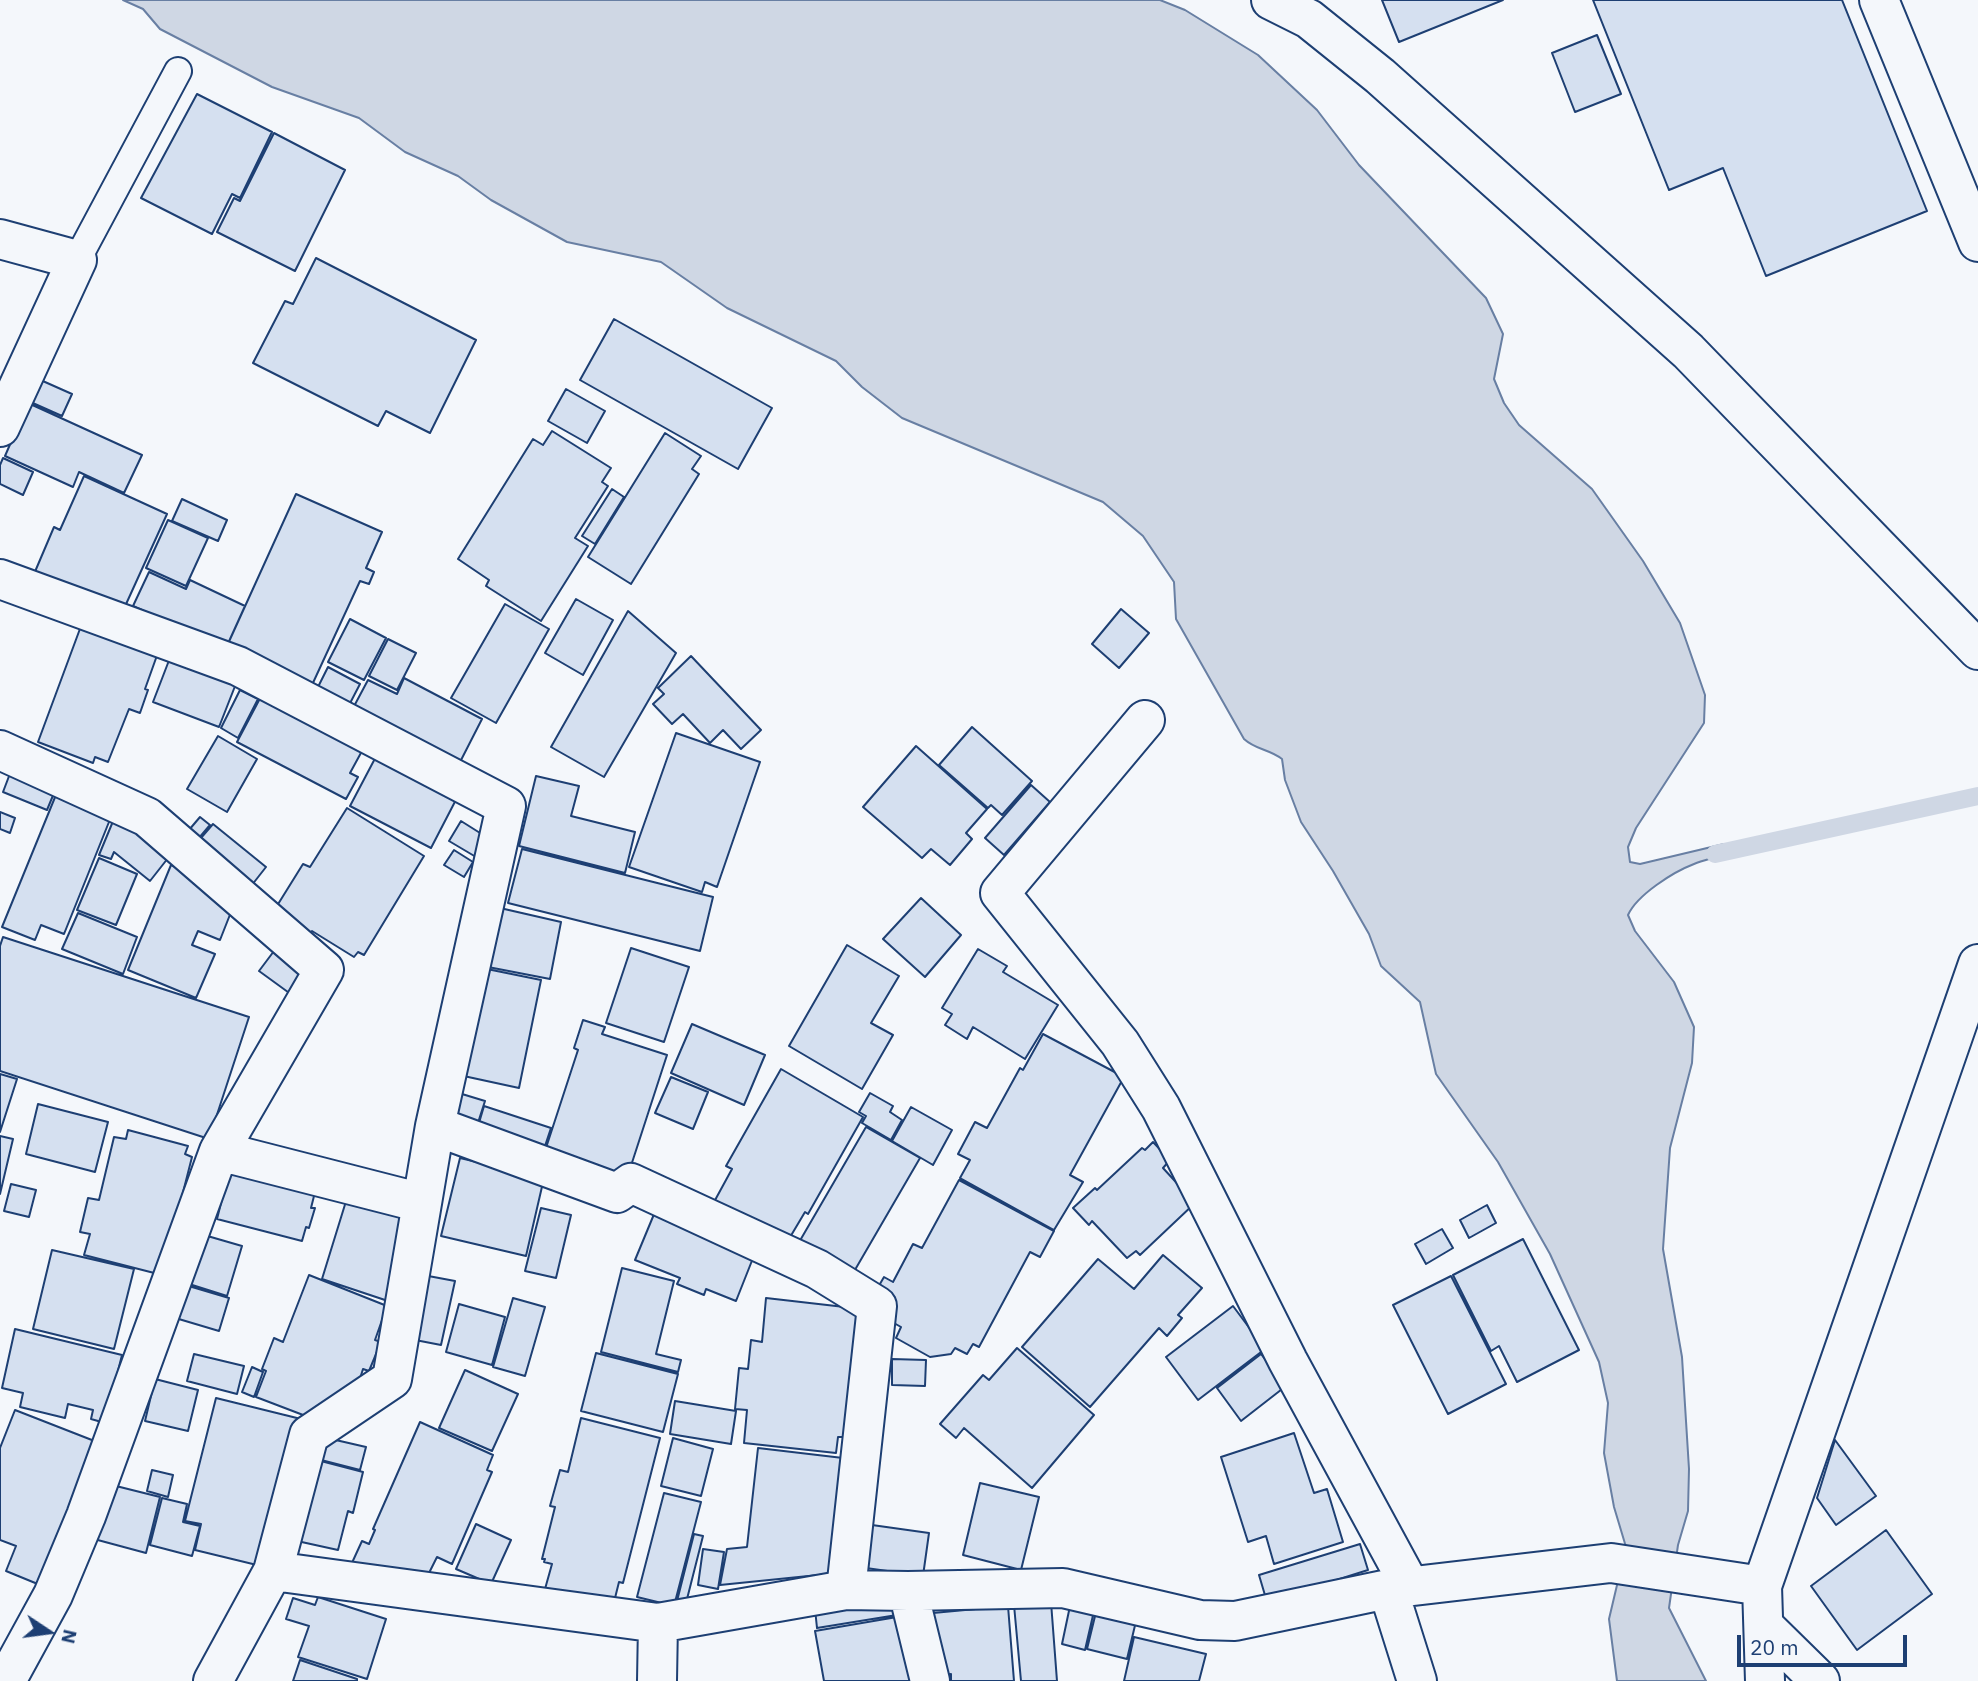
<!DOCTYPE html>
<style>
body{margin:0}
#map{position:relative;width:1978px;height:1681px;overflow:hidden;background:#f4f7fb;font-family:"IBM Plex Sans",sans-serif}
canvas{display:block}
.north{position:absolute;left:14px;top:1597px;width:70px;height:70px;-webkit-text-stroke:5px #f4f7fb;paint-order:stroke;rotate:103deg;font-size:19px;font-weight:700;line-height:28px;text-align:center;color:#1d3f73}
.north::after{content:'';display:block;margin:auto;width:24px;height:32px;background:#1d3f73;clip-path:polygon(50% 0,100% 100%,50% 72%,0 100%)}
.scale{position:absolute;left:1737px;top:1635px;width:170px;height:32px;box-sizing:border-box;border:4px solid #1d3f73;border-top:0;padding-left:9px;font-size:21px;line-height:24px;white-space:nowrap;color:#1d3f73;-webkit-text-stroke:5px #f4f7fb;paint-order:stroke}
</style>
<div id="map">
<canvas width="1978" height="1681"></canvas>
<div class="north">N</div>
<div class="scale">20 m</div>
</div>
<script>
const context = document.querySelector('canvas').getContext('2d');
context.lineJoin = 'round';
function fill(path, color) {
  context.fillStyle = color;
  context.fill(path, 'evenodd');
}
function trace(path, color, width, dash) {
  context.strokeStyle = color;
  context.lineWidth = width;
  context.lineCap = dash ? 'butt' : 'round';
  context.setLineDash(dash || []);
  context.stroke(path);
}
const water = new Path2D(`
 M123 0H1160L1185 10 1258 55 1317 110 1359 165 1486 298 1503 334 1494 379 1504 403 1519 425 1592 489 1643 561 1680 623 1705 695 1704 723 1636 828 1628 847 1630 862 1640 864 1724 844 1736 848C1723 857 1709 858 1694 864 1673 872 1637 895 1628 915L1635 931 1674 982 1694 1027 1692 1063 1670 1148 1663 1249 1682 1357 1689 1469 1688 1511 1678 1545 1669 1608 1706 1681H1617L1609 1619 1626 1547 1614 1507 1604 1453 1608 1403 1599 1362 1550 1254 1498 1162 1436 1074 1420 1002 1381 966 1369 934 1333 871 1301 822 1285 780 1282 759C1269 749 1256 750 1244 739L1176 619 1174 582 1143 536 1103 502 902 418 862 387 836 361 727 308 661 262 567 242 491 200 458 176 405 152 359 118 272 87 160 29 143 9Z`);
fill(water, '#cfd7e4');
trace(water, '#687fa3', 2);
trace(new Path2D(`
 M1715 854 1978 796`), '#cfd7e4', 18);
const building = new Path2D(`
 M1382 0H1503L1399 42Z
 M1593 0H1842L1927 211 1766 276 1723 168 1669 190Z
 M1597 35 1621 94 1575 112 1552 53Z
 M197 94 272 132 240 198 232 194 212 234 141 198Z
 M274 133 345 170 295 271 217 232 234 198 240 201Z
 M316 258 476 340 430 433 386 411 378 426 253 363 285 301 293 304Z
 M614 319 772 408 738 469 580 380Z
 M36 378 72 394 62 416 26 400Z
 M566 389 605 411 587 443 548 421Z
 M28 403 142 455 124 493 79 472 73 487 5 456Z
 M552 431 611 468 602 482 608 486 575 538 588 546 541 621 486 586 489 580 458 559 533 439 543 445Z
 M665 433 701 456 692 469 699 474 631 584 588 557Z
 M3 458 33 472 23 495 0 484V465Z
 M84 476 167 514 122 613 34 574 54 527 60 530Z
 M612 489 624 497 595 544 582 536Z
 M296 494 382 532 366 568 374 572 369 584 360 581 312 685 227 646Z
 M182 499 227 520 218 541 172 521Z
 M168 520 208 538 186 586 146 568Z
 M149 572 186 589 190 580 245 606 226 648 133 606Z
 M576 599 613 620 583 675 545 653Z
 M505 604 549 629 496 723 451 698Z
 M1121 609 1149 633 1119 668 1092 644Z
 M628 611 676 653 604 777 551 747Z
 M84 618 160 647 145 689 148 690 140 713 129 709 108 762 95 757 93 763 38 742Z
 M350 619 386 638 364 680 328 662Z
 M388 639 416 653 397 690 369 676Z
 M173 650 239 676 219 727 153 702Z
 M691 656 761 730 741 749 723 730 710 743 683 714 672 724 653 704 664 694 658 688Z
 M328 667 360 684 347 709 315 693Z
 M404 678 482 719 458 766 352 710 368 680 397 694Z
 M266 687 368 740 350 773 358 777 346 799 237 742Z
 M240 690 258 699 238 738 221 728Z
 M972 727 1032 781 1002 815 991 805 988 808 939 765Z
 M676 733 760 762 717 887 705 882 702 892 629 867Z
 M218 736 257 759 227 812 187 789Z
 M916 746 987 809 966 833 972 839 950 865 931 849 922 858 863 807Z
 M380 749 460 792 431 848 350 806Z
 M14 763 59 781 47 810 3 792Z
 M536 776 579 786 571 816 635 832 625 873 519 846Z
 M60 785 115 807 64 934 41 925 35 940 2 927Z
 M1031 785 1050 802 1004 855 985 838Z
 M347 808 424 856 364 955 358 952 354 957 312 931 309 936 275 909 303 864 310 867Z
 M0 812 15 818 10 833 0 829Z
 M116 814 172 853 150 881 114 852 111 859 99 855Z
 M200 817 210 825 193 845 183 837Z
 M461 821 488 838 476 857 449 841Z
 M213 824 266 867 248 890 194 846Z
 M522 849 713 897 700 951 508 903Z
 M454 850 473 862 464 877 444 865Z
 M99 858 137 874 116 925 77 910Z
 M171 865 196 875 193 883 214 891 233 907 220 940 198 931 192 945 215 954 196 998 128 970Z
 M921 898 961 935 925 977 883 939Z
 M500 908 561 922 550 979 488 967Z
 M78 913 137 937 123 974 62 949Z
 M3 937 249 1017 209 1139 0 1071V946Z
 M847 945 899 976 871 1023 893 1035 862 1089 789 1046Z
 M277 947 311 971 292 995 259 971Z
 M631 948 689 967 664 1042 606 1023Z
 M978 949 1007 966 1003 972 1058 1005 1025 1059 973 1027 967 1039 945 1025 952 1014 942 1008Z
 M482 968 541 980 519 1088 459 1075Z
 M583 1020 605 1027 602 1034 667 1055 628 1175 615 1177 544 1154 578 1050 574 1048Z
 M692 1024 765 1055 744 1105 671 1073Z
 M1043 1034 1124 1077 1070 1175 1083 1182 1054 1230 960 1178 970 1160 958 1154 975 1122 987 1128 1020 1068 1023 1070Z
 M781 1069 863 1117 808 1214 805 1212 786 1244 714 1202 732 1169 726 1166Z
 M0 1074 17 1079 0 1132Z
 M671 1077 708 1092 693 1129 655 1113Z
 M870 1093 893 1106 890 1112 902 1120 891 1140 862 1123 866 1116 859 1112Z
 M462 1094 485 1101 476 1129 453 1121Z
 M38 1104 108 1122 95 1172 26 1154Z
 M484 1106 551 1128 542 1155 476 1133Z
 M911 1107 952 1130 933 1165 892 1141Z
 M866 1127 920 1158 852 1275 798 1244Z
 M128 1130 188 1146 185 1154 192 1157 162 1275 84 1255 90 1234 80 1232 88 1198 99 1200 114 1137 126 1139Z
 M0 1136 13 1139 0 1194Z
 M1153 1142 1170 1160 1163 1168 1195 1203 1140 1255 1136 1251 1127 1258 1092 1221 1089 1225 1073 1208 1095 1188 1097 1190 1142 1148 1145 1150Z
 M460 1158 544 1178 526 1256 441 1236Z
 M230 1167 316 1188 311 1208H315L309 1228 306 1227 302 1241 217 1219Z
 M959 1180 1054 1231 1040 1257 1030 1252 979 1347 973 1344 967 1354 955 1348 951 1354 930 1357 896 1338 901 1327 885 1318 873 1296 884 1277 893 1282 913 1244 922 1248Z
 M11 1184 36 1190 29 1217 4 1211Z
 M347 1198 408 1217 390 1274 399 1277 391 1302 322 1279Z
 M1487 1205 1496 1223 1469 1238 1460 1220Z
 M657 1207 757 1248 736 1301 706 1289 704 1295 677 1284 680 1278 635 1260Z
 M541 1208 571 1215 556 1278 525 1271Z
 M1442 1229 1453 1248 1426 1264 1415 1244Z
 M204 1235 242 1246 227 1296 189 1284Z
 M1523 1239 1579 1350 1517 1382 1499 1346 1491 1351 1453 1275Z
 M52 1250 134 1269 114 1349 33 1329Z
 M1163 1255 1202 1288 1178 1315 1182 1318 1167 1336 1159 1328 1090 1407 1022 1347 1098 1259 1134 1289Z
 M622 1268 674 1281 656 1354 681 1360 678 1372 601 1352Z
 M309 1275 387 1306 375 1340 381 1342 369 1371 363 1369 357 1388 311 1418 256 1397 266 1371 262 1369 274 1338 283 1342Z
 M423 1275 455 1281 441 1345 410 1339Z
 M1451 1276 1506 1384 1448 1414 1393 1305Z
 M182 1284 229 1298 219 1331 172 1317Z
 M513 1298 545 1307 525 1376 493 1367Z
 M766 1298 862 1309 847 1437H838L836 1453 744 1443 747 1410 735 1409 739 1368 748 1369 751 1340 762 1342Z
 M459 1304 505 1317 492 1365 446 1352Z
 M1233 1306 1265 1349 1198 1400 1166 1357Z
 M15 1329 122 1355 105 1423 91 1419 93 1410 68 1404 65 1418 20 1407 23 1393 2 1388Z
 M1017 1348 1094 1415 1032 1488 964 1428 956 1438 940 1424 983 1375 989 1380Z
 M596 1353 678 1374 663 1432 581 1411Z
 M194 1354 244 1366 237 1394 187 1381Z
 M1261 1354 1286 1386 1241 1421 1217 1388Z
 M892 1359 926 1360 925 1386 892 1385Z
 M252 1367 263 1372 254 1397 242 1392Z
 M465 1370 518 1394 492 1451 439 1428Z
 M155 1379 198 1390 188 1431 145 1421Z
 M216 1398 305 1420 261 1566 195 1550 201 1524 185 1521Z
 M675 1401 736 1411 731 1444 670 1434Z
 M15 1410 97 1442 45 1587 6 1571 16 1546 0 1540V1448Z
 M581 1418 660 1438 623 1583 619 1582 613 1606 545 1589 552 1564 544 1562 545 1559H542L555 1507 550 1506 560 1470 568 1472Z
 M420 1422 493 1455 487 1470 492 1472 452 1564 437 1557 427 1577 351 1565 362 1541 369 1544 375 1530 373 1529Z
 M1294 1433 1314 1493 1327 1489 1343 1542 1274 1564 1266 1536 1248 1542 1221 1457Z
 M327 1438 366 1447 360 1470 321 1460Z
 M673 1438 713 1449 701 1496 661 1486Z
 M1835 1440 1876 1496 1836 1525 1817 1498Z
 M758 1448 843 1458 838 1573 720 1585 727 1549 747 1547Z
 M317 1460 363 1472 353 1513 348 1511 338 1550 297 1541Z
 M152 1470 173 1475 168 1497 147 1491Z
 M980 1483 1039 1497 1021 1570 963 1555Z
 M108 1484 160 1497 146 1553 94 1539Z
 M664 1493 701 1502 674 1606 637 1597Z
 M162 1498 187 1504 183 1522 200 1526 192 1556 150 1545Z
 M476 1524 511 1540 491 1584 456 1569Z
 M872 1525 929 1533 923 1576 866 1568Z
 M1886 1530 1932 1594 1857 1650 1811 1586Z
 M694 1534 703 1536 686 1603 677 1601Z
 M1360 1544 1368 1570 1267 1602 1259 1575Z
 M703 1549 724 1552 718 1589 698 1585Z
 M318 1597 386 1619 367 1679 298 1657 309 1626 286 1619 293 1598 315 1605Z
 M1051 1602 1057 1681H1021L1014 1605Z
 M854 1603 896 1609 897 1615 817 1628 815 1609Z
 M1008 1606 1014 1681H951V1674L941 1675 933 1613Z
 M1070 1606 1094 1611 1085 1650 1062 1644Z
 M1097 1608 1137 1617 1127 1659 1087 1649Z
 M897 1617 902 1647 906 1646 912 1681H824L815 1631Z
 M1134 1637 1206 1654 1199 1681H1124Z
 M300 1660 357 1679V1681H293Z`);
fill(building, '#d5e0f0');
trace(building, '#1d3f73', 2);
const lane = new Path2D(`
 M77 260 178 71`);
const street = new Path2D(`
 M1271 0 1309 19 1380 76 1688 351 1978 650
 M1879 0 1978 242
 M0 239 77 260 0 427
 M0 579 238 666 506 806 435 1126 422 1203
 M1145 720 1000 893 1120 1043 1161 1108 1288 1361 1410 1586
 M0 750 147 817 324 970 219 1151
 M435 1126 617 1193 631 1183 817 1269 877 1306 846 1590
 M1388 1589 1417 1681
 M908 1591 930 1681
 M1764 1626 1820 1681
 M6 1681 53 1595 86 1516 219 1151 422 1203 392 1379 309 1435 273 1571
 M213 1681 273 1571 658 1623 846 1590 908 1591 1063 1588 1200 1620 1235 1621 1388 1589 1611 1563 1762 1586
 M657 1681 658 1623
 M1765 1681 1762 1586 1978 964`);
trace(lane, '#1d3f73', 30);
trace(street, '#1d3f73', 42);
trace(lane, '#f4f7fb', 26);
trace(street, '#f4f7fb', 38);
</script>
